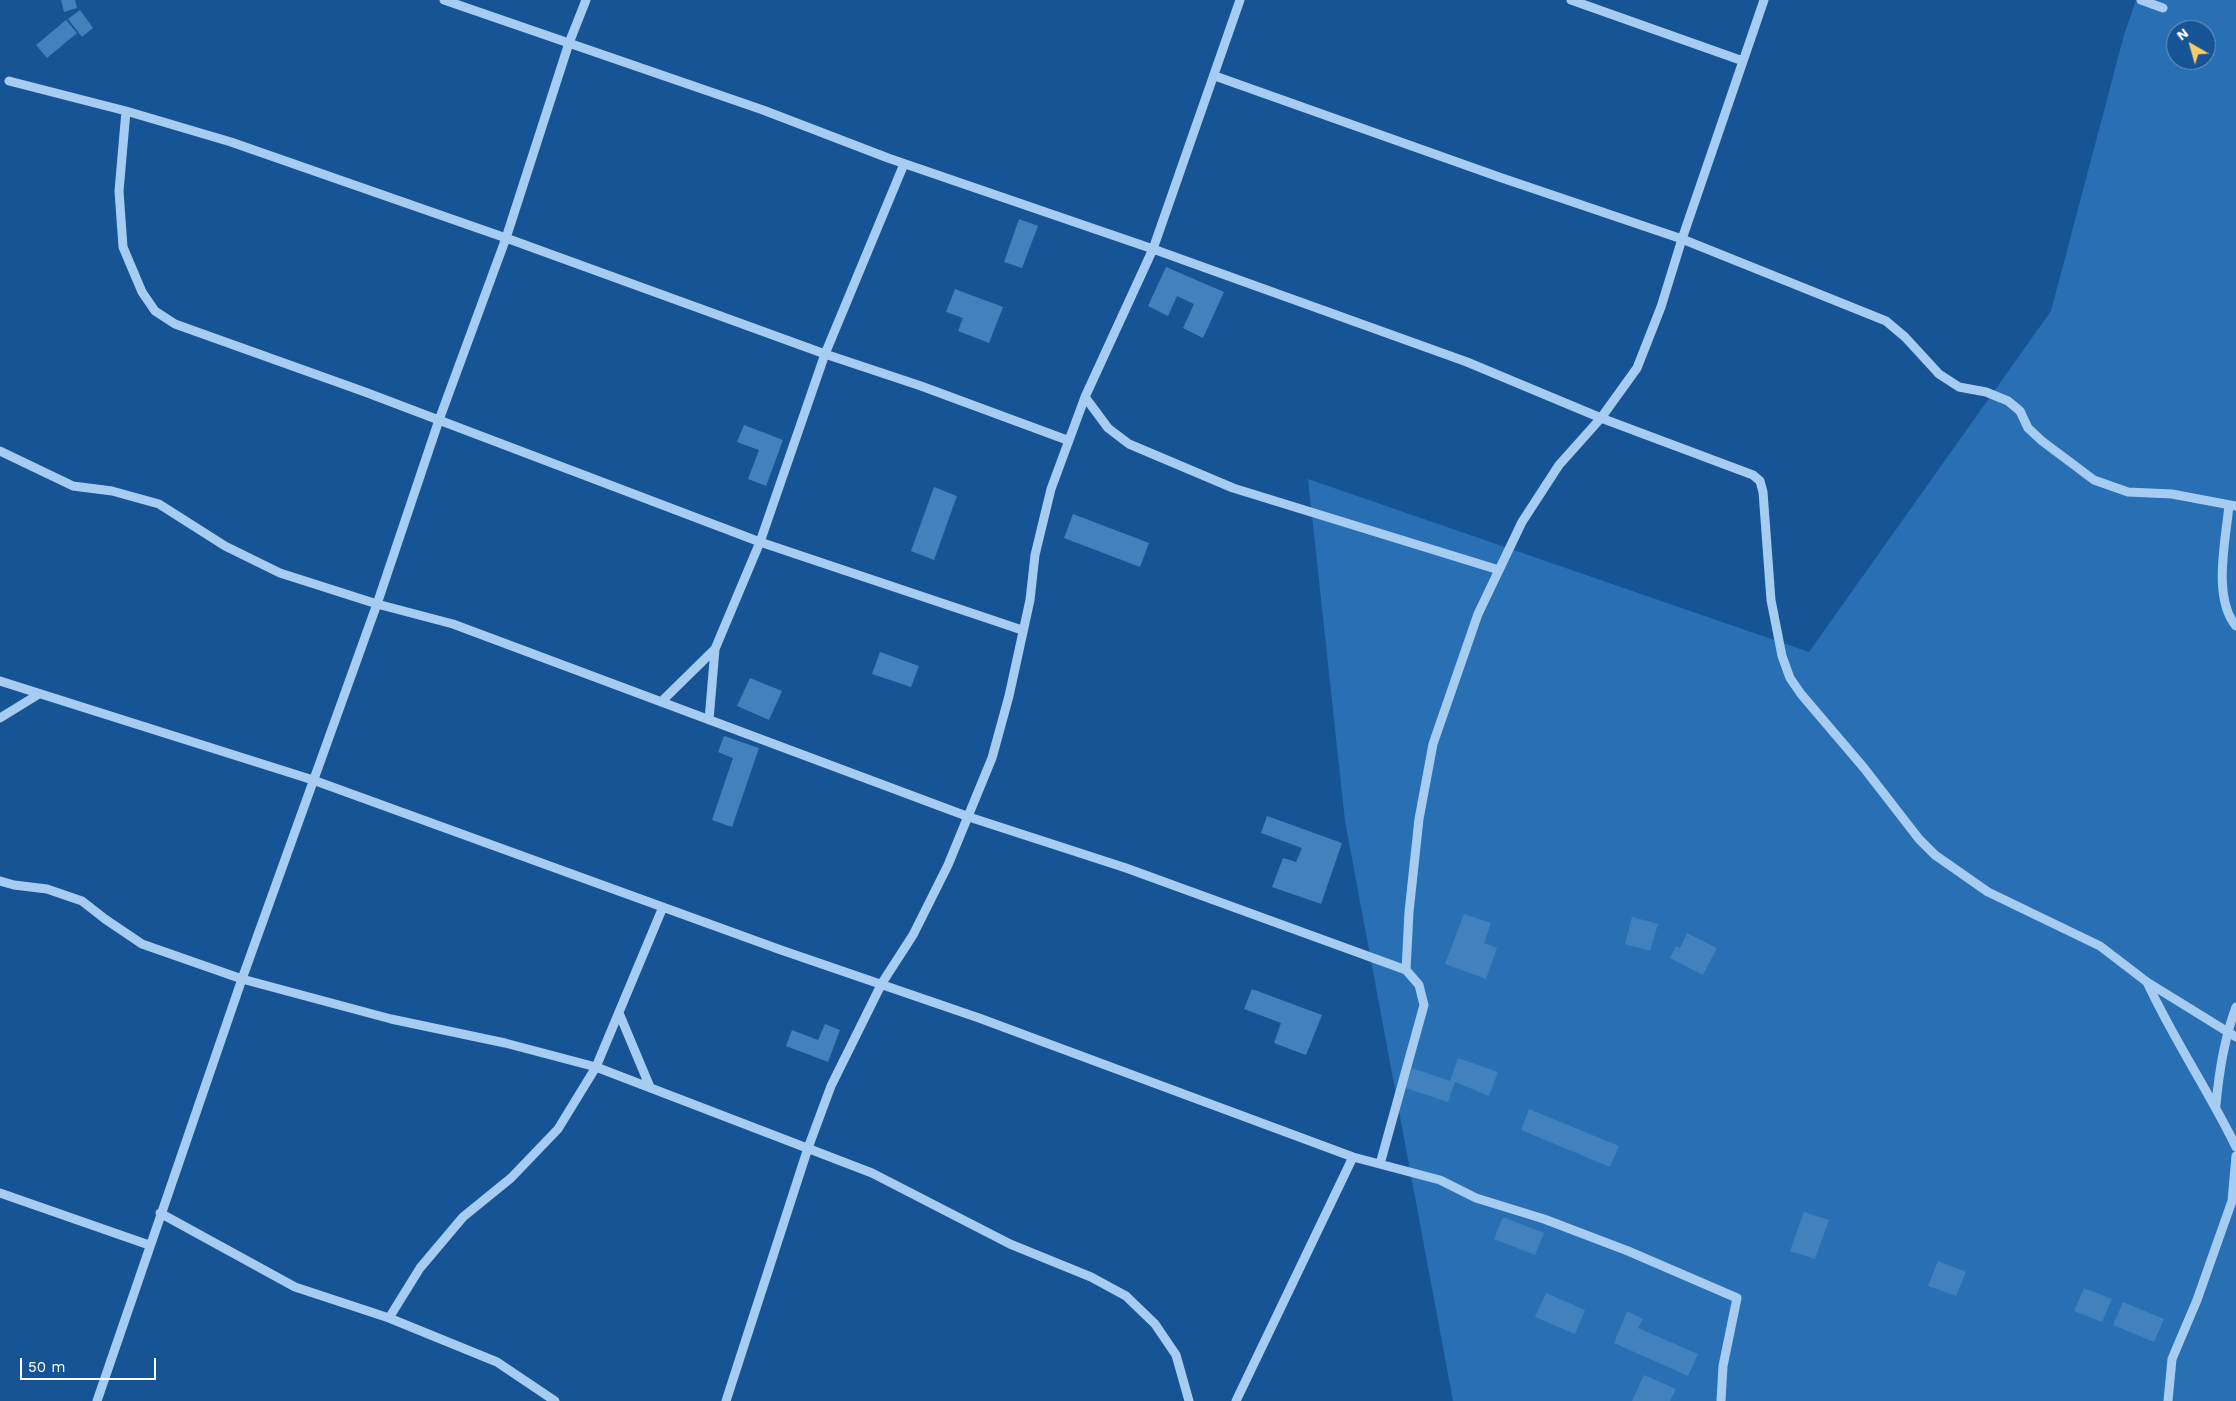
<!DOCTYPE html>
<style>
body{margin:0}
#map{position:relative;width:2236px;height:1401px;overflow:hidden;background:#165495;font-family:"Work Sans",sans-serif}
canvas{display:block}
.north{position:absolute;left:2166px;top:20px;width:50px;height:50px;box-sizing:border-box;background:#165495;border:1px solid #7398bf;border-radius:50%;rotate:322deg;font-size:14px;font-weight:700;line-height:20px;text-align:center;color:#fff}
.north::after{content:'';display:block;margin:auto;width:18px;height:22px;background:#ffcb67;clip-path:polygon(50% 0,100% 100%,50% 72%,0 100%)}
.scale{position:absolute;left:20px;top:1358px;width:136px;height:22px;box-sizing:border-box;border:2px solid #fff;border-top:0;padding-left:6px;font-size:15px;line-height:18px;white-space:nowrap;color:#fff;-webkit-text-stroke:4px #165495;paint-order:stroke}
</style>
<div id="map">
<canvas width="2236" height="1401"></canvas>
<div class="north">N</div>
<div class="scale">50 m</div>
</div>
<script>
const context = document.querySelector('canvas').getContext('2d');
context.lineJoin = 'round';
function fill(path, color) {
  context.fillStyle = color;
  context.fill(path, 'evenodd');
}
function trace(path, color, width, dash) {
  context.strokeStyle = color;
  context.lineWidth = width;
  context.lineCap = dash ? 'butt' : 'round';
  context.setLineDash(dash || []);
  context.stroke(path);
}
fill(new Path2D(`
 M2136 0H2236V1401H1453L1345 821 1308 479 1809 652 2051 311 2124 35ZM2176 30H2206V60H2176Z`), '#296fb4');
fill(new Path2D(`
 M61 0H75L77 8 64 12Z
 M80 10 93 28 82 37 68 19Z
 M66 20 77 33 47 58 36 45Z
 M1019 219 1038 226 1022 268 1004 262Z
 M1166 267 1224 292 1203 338 1183 328 1194 304 1177 296 1168 316 1148 306Z
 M955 289 1003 307 989 343 958 331 963 318 946 312Z
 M744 425 783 440 766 486 748 479 759 450 737 442Z
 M934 487 957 496 934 560 911 551Z
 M1073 514 1149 543 1140 567 1064 538Z
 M880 652 919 666 911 687 872 674Z
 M750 678 782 691 769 720 737 706Z
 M724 736 759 748 732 827 712 820 733 758 718 752Z
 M1267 816 1342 843 1321 904 1272 887 1283 858 1296 862 1302 848 1261 833Z
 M1464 914 1491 923 1484 943 1497 948 1486 979 1445 964Z
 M1632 917 1658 924 1650 951 1625 944Z
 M1687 933 1717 948 1703 975 1670 958 1676 946 1680 948Z
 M1252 989 1322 1015 1306 1055 1274 1043 1281 1023 1244 1009Z
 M825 1024 840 1030 828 1062 786 1046 792 1030 818 1040Z
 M1458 1058 1498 1072 1489 1096 1455 1082 1448 1102 1405 1088 1412 1068 1450 1081Z
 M1529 1109 1619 1146 1610 1167 1521 1130Z
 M1804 1212 1829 1220 1815 1259 1790 1251Z
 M1503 1217 1544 1233 1535 1255 1494 1239Z
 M1938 1261 1966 1272 1956 1296 1928 1286Z
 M2084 1288 2112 1299 2102 1322 2074 1311Z
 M1546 1293 1585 1310 1575 1334 1535 1317Z
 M2123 1302 2164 1319 2154 1342 2113 1325Z
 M1627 1311 1643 1319 1638 1328 1698 1354 1688 1376 1614 1343Z
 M1644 1375 1676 1389 1670 1401H1632Z`), '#4380be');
trace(new Path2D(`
 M444 0 763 110 888 158 1153 249 1467 362 1601 418 1753 475 1760 481 1763 492 1771 600 1782 656 1790 678 1801 694 1864 768 1919 839 1935 855 1988 892 2100 946 2147 982 2236 1037
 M1571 0 1743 61
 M2141 0 2163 8
 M1215 76 1499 177 1682 239 1886 321 1905 337 1939 374 1959 387 1986 392 2008 401 2020 411 2028 428 2042 441 2094 480 2128 492 2172 494 2236 506
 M9 81 126 111 231 142 506 238 825 354 921 386 1067 440
 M126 111 119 191 123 247 142 292 155 311 175 324 365 392 760 542 1022 630
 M1085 397 1108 428 1129 444 1233 488 1499 570
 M0 451 73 486 112 491 159 504 225 546 280 573 377 604 453 624 969 817 1126 868 1406 970 1419 985 1424 1005 1380 1164
 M2229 505C2226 539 2212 598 2236 626
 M0 681 313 780 781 950 979 1018 1353 1157 1440 1180 1476 1198 1544 1219 1628 1251 1737 1298 1723 1366 1721 1401
 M661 702 715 649
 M0 718 39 694
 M709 720 715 649 760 542 825 354 904 164
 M0 881 14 885 47 889 82 901 105 919 142 944 242 979 391 1019 505 1043 596 1067 872 1173 1010 1244 1091 1277 1126 1296 1155 1324 1176 1355 1189 1401
 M1406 970 1409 912 1419 819 1433 744 1478 614 1522 522 1559 465 1601 418 1637 368 1661 307 1682 239 1764 0
 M2147 982C2173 1039 2209 1091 2236 1147
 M619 1013 650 1087
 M2216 1105C2219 1071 2224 1039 2236 1007
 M0 1193 149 1245
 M160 1213 295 1287 389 1318 497 1362 555 1401
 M389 1318 420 1268 463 1217 511 1178 558 1129 596 1067 663 907
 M97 1401 242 979 377 604 439 420 506 238 569 43 586 0
 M726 1401 808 1148 831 1086 882 983 913 935 948 865 992 758 1009 696 1030 600 1035 555 1051 489 1085 397 1153 249 1240 0
 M1236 1401 1353 1157
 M2168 1401 2172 1359 2197 1300 2232 1201 2236 1156`), '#a7ccf1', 9);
</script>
